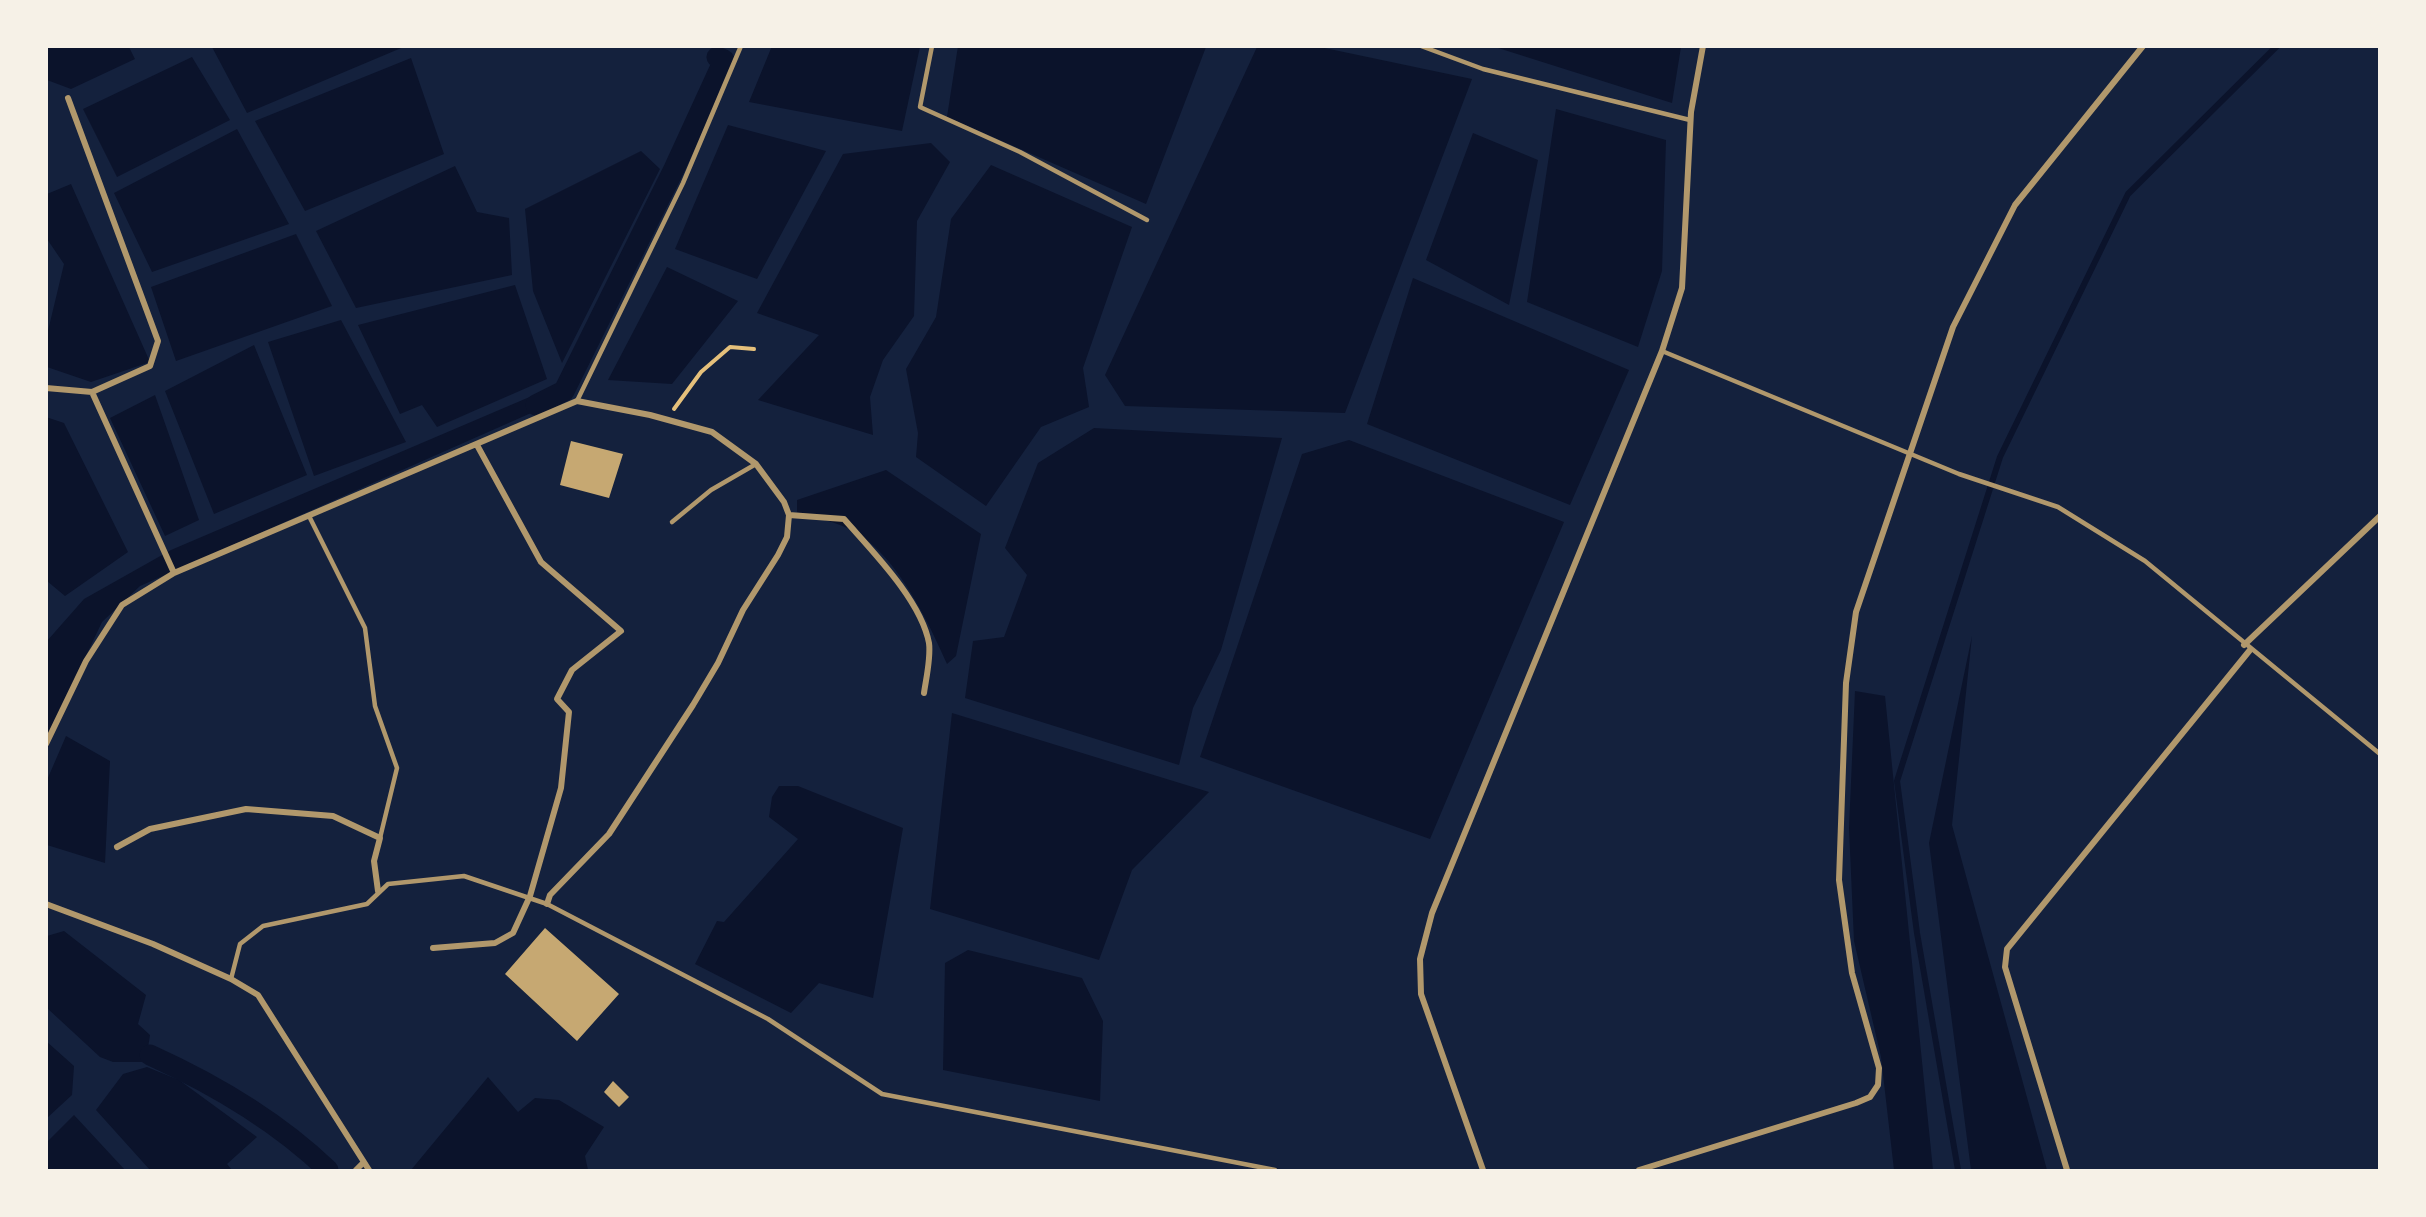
<!DOCTYPE html>
<style>
body{margin:0}
#map{position:relative;width:2426px;height:1217px;overflow:hidden;background:#14213d;font-family:"Work Sans",sans-serif}
canvas{display:block}
.frame{position:absolute;inset:0;border:48px solid #f6f1e7;pointer-events:none}
</style>
<div id="map">
<canvas width="2426" height="1217"></canvas>
<div class="frame"></div>
</div>
<script>
const context = document.querySelector('canvas').getContext('2d');
context.lineJoin = 'round';
function fill(path, color) {
  context.fillStyle = color;
  context.fill(path, 'evenodd');
}
function trace(path, color, width, dash) {
  context.strokeStyle = color;
  context.lineWidth = width;
  context.lineCap = dash ? 'butt' : 'round';
  context.setLineDash(dash || []);
  context.stroke(path);
}
fill(new Path2D(`
 M47 46 129 47 135 59 71 89 47 80Z
 M406 46 247 113 212 47V46Z
 M772 46 920 47 902 131 749 102Z
 M958 46H1206V47L1146 204 947 117Z
 M1257 47H1320L1472 79 1345 413 1125 406 1105 375Z
 M1495 47H1681L1672 103Z
 M192 57 230 120 117 177 83 109Z
 M411 58 444 154 305 211 255 121Z
 M1556 109 1666 140 1662 271 1638 347 1527 302Z
 M728 125 826 151 757 279 675 249Z
 M237 129 289 224 152 272 114 193Z
 M1473 133 1538 160 1509 305 1426 260Z
 M931 143 950 162 917 221 914 316 883 360 870 397 873 435 758 400 819 335 757 313 843 154Z
 M641 151 660 169 562 363 533 291 525 209Z
 M991 165 1132 227 1083 368 1089 407 1041 427 986 506 916 457 918 433 906 369 936 317 951 219Z
 M455 166 477 212 509 218 512 275 356 308 316 231Z
 M71 184 150 362 91 382 47 367V335L64 264 47 239V194Z
 M296 234 332 306 176 361 151 287Z
 M667 267 738 301 672 384 608 380Z
 M1413 278 1629 370 1570 505 1367 424Z
 M515 285 547 379 437 427 422 405 400 414 358 325Z
 M341 320 406 442 314 476 268 342Z
 M254 345 307 475 214 514 165 391Z
 M553 387 565 398 140 586 102 622 47 738V641L84 599 171 550Z
 M155 395 199 520 165 536 110 418Z
 M46 417 64 423 128 552 65 596 47 581Z
 M1094 428 1282 438 1221 650 1193 708 1179 765 965 698 973 641 1004 637 1027 575 1005 548 1038 463Z
 M1349 440 1564 522 1430 839 1200 757 1302 454Z
 M886 470 981 534 956 656 947 664C928 621 897 556 855 532 838 522 815 518 797 512V500Z
 M1972 636 1952 825 2047 1170H1971L1929 843Z
 M1855 691 1885 696 1933 1170H1894L1881 1057 1854 941 1849 828Z
 M952 713 1209 792 1132 870 1099 960 930 909Z
 M66 736 110 761 105 863 47 845V780Z
 M779 786H798L903 828 873 998 819 983 791 1013 695 964 717 921 724 922 798 839 769 817 772 797Z
 M64 931 146 995 138 1024 150 1035 148 1048 177 1062 173 1070 142 1062H113L100 1057 47 1008V936Z
 M968 950 1082 978 1103 1021 1100 1101 943 1070 945 963Z
 M46 1041 74 1066 72 1095 47 1118Z
 M147 1067 179 1080 257 1137 227 1164 232 1170H150L96 1110 123 1074Z
 M488 1077 518 1112 535 1098 559 1100 604 1127 585 1156 588 1170H411Z
 M74 1115 125 1170H47V1142Z`), '#0b132b');
trace(new Path2D(`
 M1958 1170 1917 933 1897 781 2000 457 2128 194 2277 46`), '#0b132b', 6);
trace(new Path2D(`
 M536 405 564 391 674 169 724 60 717 57
 M150 1055C214 1084 277 1121 328 1170`), '#0b132b', 21);
fill(new Path2D(`
 M571 441 623 454 609 498 560 485Z
 M545 928 619 994 577 1041 505 974Z
 M613 1081 629 1097 619 1107 604 1092Z`), '#c6a872');
trace(new Path2D(`
 M674 409 701 372 730 347 754 349`), '#e5c07b', 4);
trace(new Path2D(`
 M932 46 920 107 1020 152 1147 220
 M1421 46 1483 69 1690 120
 M1662 351 1959 474 2058 507 2145 561 2380 754
 M577 401 683 183 741 46
 M309 516 365 628 375 706 397 768 380 838
 M672 522 711 490 756 464
 M231 979 240 944 263 926 367 904 388 884 464 876 547 904 768 1019 882 1094 1275 1170`), '#b1986c', 4.5);
trace(new Path2D(`
 M46 388 92 392 150 366 158 341 68 98
 M92 392 174 573
 M789 515 844 519C872 551 921 600 929 643 931 658 926 679 924 693
 M2244 645 2380 516
 M46 744 86 661 122 605 174 573 577 401 650 415 712 432 756 464 784 502 789 515 787 537 778 555 743 610 718 663 693 705 609 834 550 895 547 904
 M117 847 150 829 246 809 333 816 380 838 374 861 378 891
 M46 904 153 944 231 979 258 995 369 1170
 M433 948 495 943 513 933 530 896 561 788 569 712 557 699 572 670 621 631 541 562 477 445
 M356 1170 362 1164
 M1483 1170 1421 994 1420 959 1432 913 1662 351 1682 288 1691 112 1703 46
 M1639 1170 1856 1103 1870 1097 1878 1085 1879 1068 1852 973 1839 880 1846 683 1856 612 1953 327 2015 205 2143 46
 M2067 1170 2005 967 2007 949 2250 650`), '#b1986c', 6);
</script>
